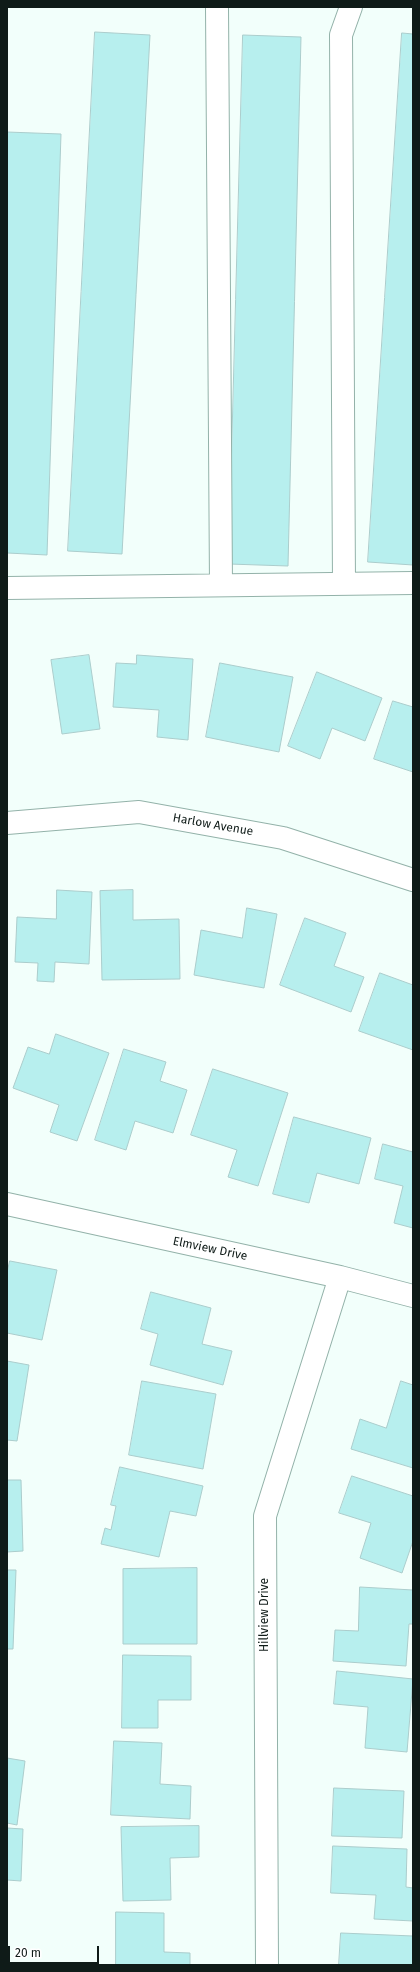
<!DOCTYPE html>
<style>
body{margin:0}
#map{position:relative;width:420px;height:1972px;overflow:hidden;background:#f2fffb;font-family:"Fira Sans",sans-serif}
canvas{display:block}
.frame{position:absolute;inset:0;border:8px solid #0f1b18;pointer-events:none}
.scale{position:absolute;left:8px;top:1946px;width:91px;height:18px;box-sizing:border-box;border:2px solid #0f1b18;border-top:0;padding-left:5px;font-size:12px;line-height:14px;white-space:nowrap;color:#0f1b18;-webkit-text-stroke:3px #fff;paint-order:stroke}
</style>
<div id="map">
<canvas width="420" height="1972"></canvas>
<div class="frame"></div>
<div class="scale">20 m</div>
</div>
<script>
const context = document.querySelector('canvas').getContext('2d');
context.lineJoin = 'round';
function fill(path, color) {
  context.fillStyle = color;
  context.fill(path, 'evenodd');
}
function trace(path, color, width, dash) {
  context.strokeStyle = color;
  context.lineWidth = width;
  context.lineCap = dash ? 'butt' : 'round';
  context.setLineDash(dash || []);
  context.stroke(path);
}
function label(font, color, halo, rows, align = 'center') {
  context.font = font + ' "Fira Sans",sans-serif';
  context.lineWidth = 3;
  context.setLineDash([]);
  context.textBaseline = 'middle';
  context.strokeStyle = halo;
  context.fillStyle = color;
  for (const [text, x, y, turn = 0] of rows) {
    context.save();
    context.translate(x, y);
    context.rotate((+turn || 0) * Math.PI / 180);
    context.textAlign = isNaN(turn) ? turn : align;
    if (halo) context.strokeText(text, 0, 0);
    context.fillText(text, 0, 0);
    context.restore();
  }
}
const building = new Path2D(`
 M95 32 150 35 122 554 68 551Z
 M402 33 413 34V565L368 562Z
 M243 35 301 37 288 566 229 564Z
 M7 132 61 134 47 555 7 553Z
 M89 655 100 729 62 734 51 660Z
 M137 655 193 659 188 740 157 737 159 710 113 707 116 663 136 664Z
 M220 663 293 677 279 752 206 737Z
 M317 672 382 698 365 741 332 728 320 759 288 746Z
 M393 701 413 707V772L374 759Z
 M57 890 92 892 89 964 55 962 54 982 37 981 38 963 15 962 17 917 56 919Z
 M133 890V920L179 919 180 979 102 980 100 891Z
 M247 908 277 914 264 988 194 975 201 930 242 938Z
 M305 918 346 933 334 966 364 977 351 1012 280 985Z
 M380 973 413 985V1050L359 1031Z
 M56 1034 109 1053 77 1141 50 1132 59 1105 13 1088 28 1047 49 1054Z
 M124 1049 166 1062 160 1081 187 1090 173 1133 135 1121 126 1150 95 1140Z
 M213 1069 288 1093 258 1186 228 1177 237 1150 191 1135Z
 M294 1117 371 1138 359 1184 317 1173 309 1203 273 1194Z
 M383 1144 413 1152V1228L394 1223 403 1186 375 1179Z
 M10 1261 57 1270 42 1340 7 1333V1273Z
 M151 1292 211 1308 202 1344 232 1351 223 1385 150 1365 158 1334 141 1329Z
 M7 1361 29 1365 17 1441 7 1440Z
 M142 1381 216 1394 203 1469 129 1455Z
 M401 1381 413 1385V1468L351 1449 360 1419 386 1428Z
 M120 1467 203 1486 196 1516 170 1511 159 1557 101 1544 105 1528 111 1530 116 1506 111 1505Z
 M352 1476 413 1496V1541L402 1573 360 1558 371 1523 339 1513Z
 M7 1480H21L23 1551 7 1552Z
 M197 1568V1644H123V1569Z
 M7 1570H16L13 1649H7Z
 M360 1587 413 1590V1624H409L406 1666 333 1661 335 1630 358 1631Z
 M123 1655 191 1656V1700H158V1728H122Z
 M337 1671 413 1679 407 1752 365 1748 368 1707 334 1704Z
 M114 1741 162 1743 160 1784 191 1786 190 1819 111 1815Z
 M7 1758 25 1761 17 1825 7 1823Z
 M334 1788 404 1791 402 1838 332 1836Z
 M199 1826V1857L170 1858 171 1900 123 1901 121 1827Z
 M7 1828 23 1829 21 1881 7 1880Z
 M333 1846 407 1849 406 1887 413 1888V1921L374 1919 376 1895 331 1893Z
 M116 1912 164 1913V1952L190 1953V1965H116Z
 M341 1933 413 1936V1965H339Z`);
fill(building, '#b7efee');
trace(building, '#abcdcc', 1);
const minor = new Path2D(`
 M217 7 221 585
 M344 584 341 35 351 7
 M7 588 413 583
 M7 823 139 812 283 838 413 880
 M7 1204 340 1277 413 1296
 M267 1965 265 1516 340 1277`);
trace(minor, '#93b2a9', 24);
trace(minor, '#fff', 22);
label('12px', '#0f1b18', '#fff', [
 ["Harlow Avenue",213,825,10],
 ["Elmview Drive",210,1249,12],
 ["Hillview Drive",265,1615,-90]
]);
</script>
